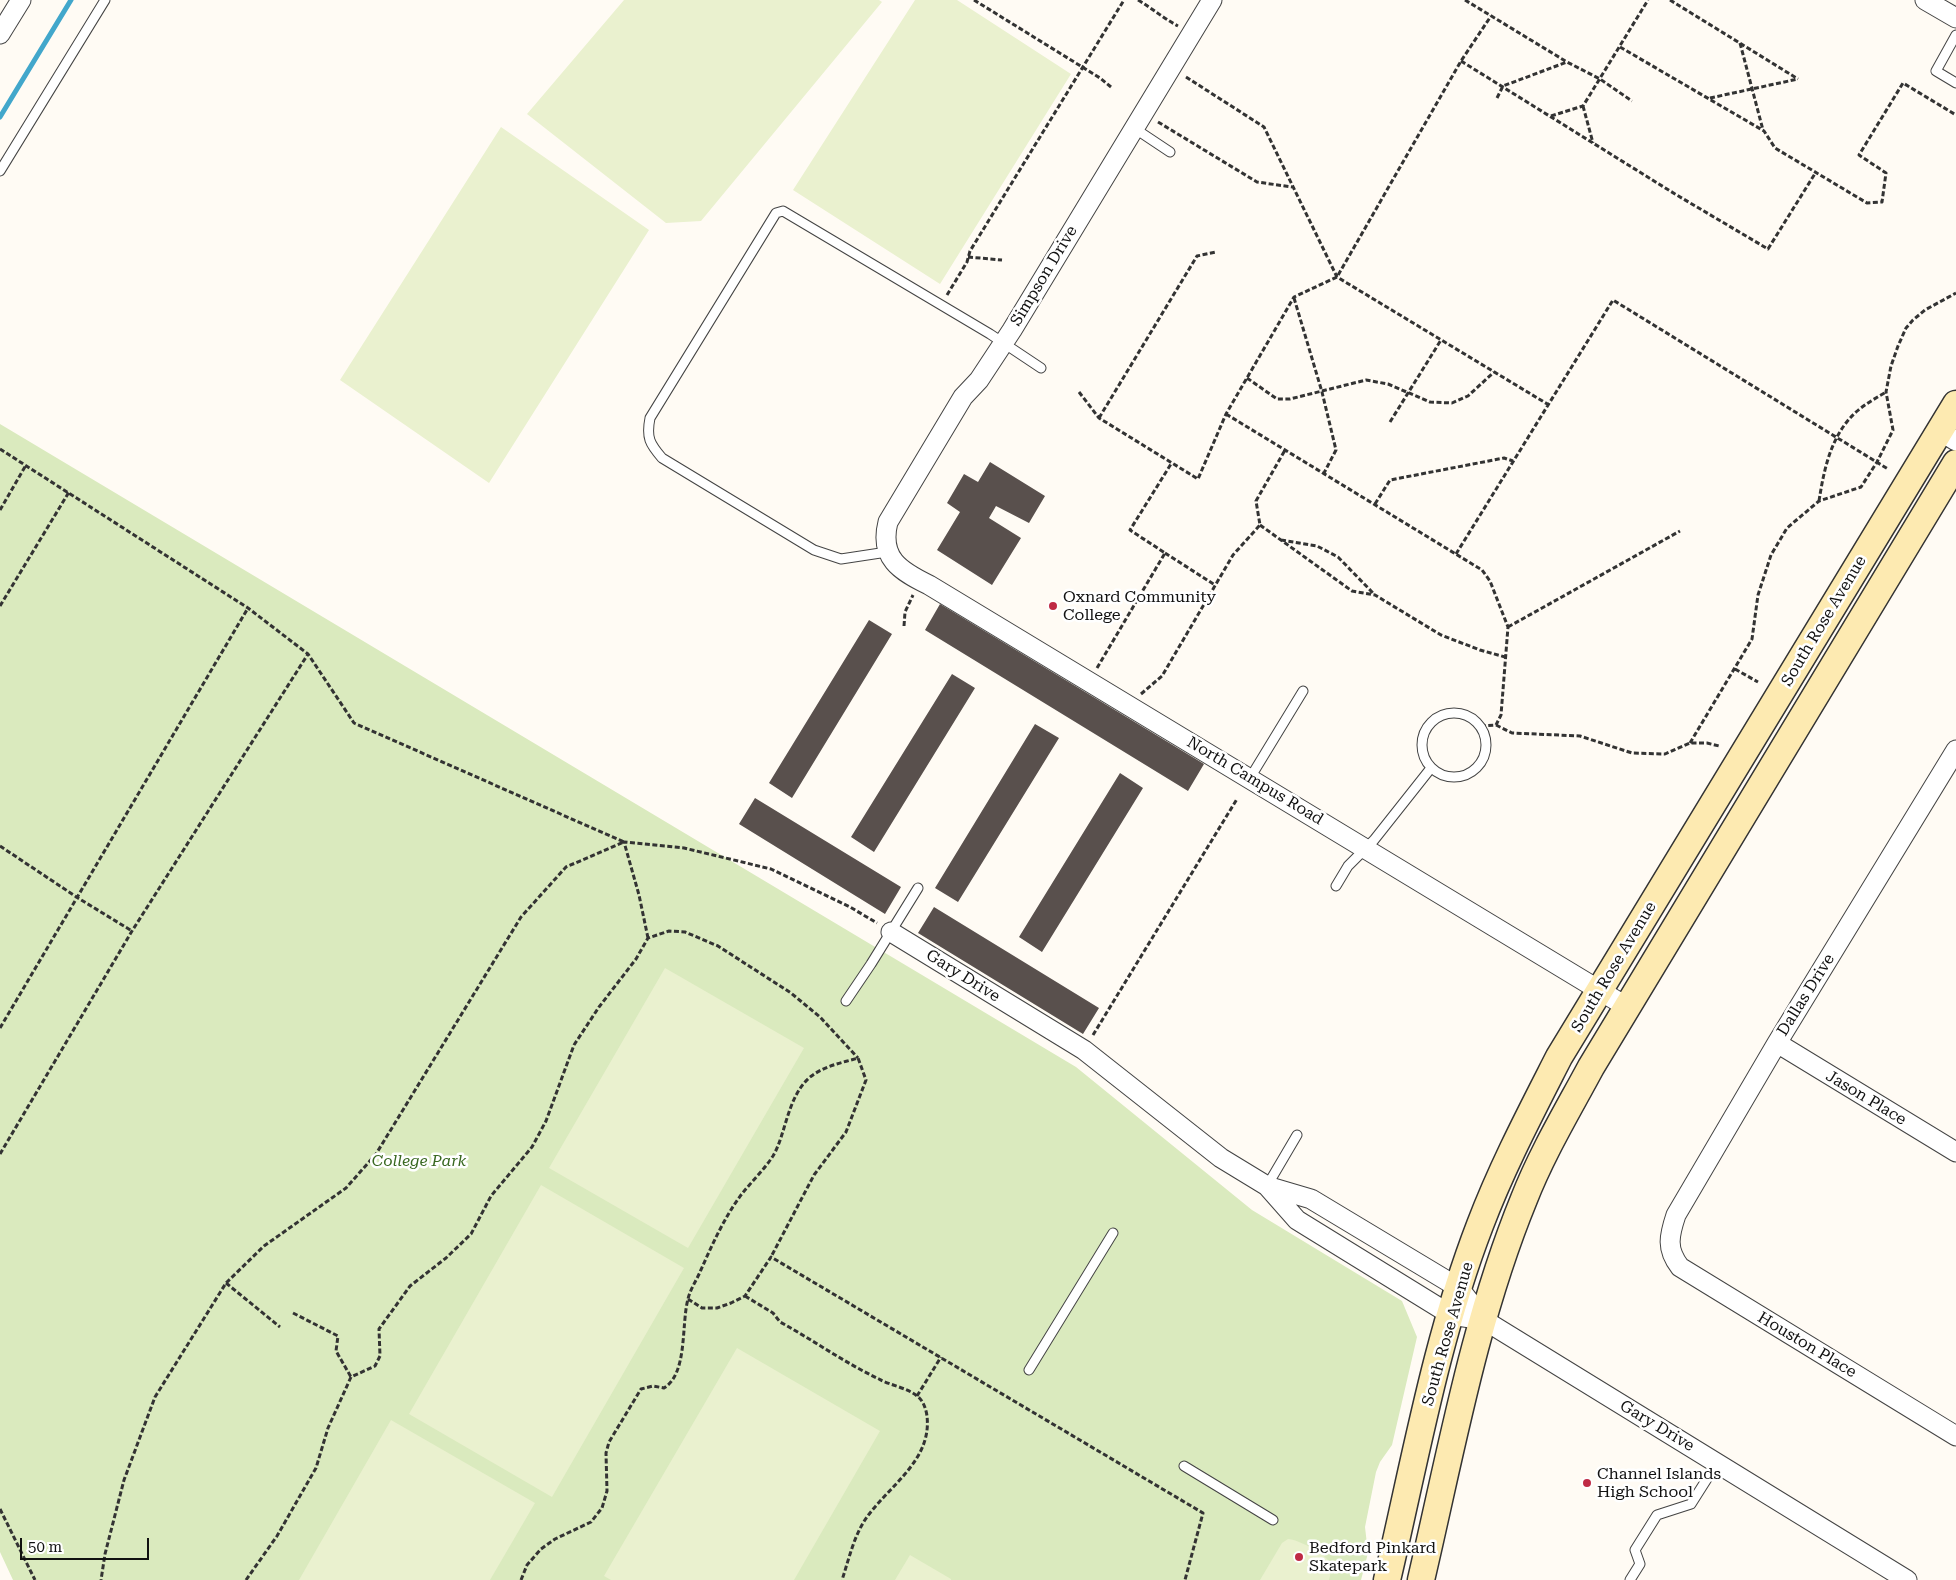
<!DOCTYPE html>
<style>
body{margin:0}
#map{position:relative;width:1956px;height:1580px;overflow:hidden;background:#fffbf4;font-family:"Roboto Serif",serif}
canvas{display:block}
.scale{position:absolute;left:20px;top:1538px;width:129px;height:22px;box-sizing:border-box;border:2px solid #111;border-top:0;padding-left:6px;font-size:15px;line-height:18px;white-space:nowrap;color:#111;-webkit-text-stroke:4px #fff;paint-order:stroke}
</style>
<div id="map">
<canvas width="1956" height="1580"></canvas>
<div class="scale">50 m</div>
</div>
<script>
const context = document.querySelector('canvas').getContext('2d');
context.lineJoin = 'round';
function fill(path, color) {
  context.fillStyle = color;
  context.fill(path, 'evenodd');
}
function trace(path, color, width, dash) {
  context.strokeStyle = color;
  context.lineWidth = width;
  context.lineCap = dash ? 'butt' : 'round';
  context.setLineDash(dash || []);
  context.stroke(path);
}
function label(font, color, halo, rows, align = 'center') {
  context.font = font + ' "Roboto Serif",serif';
  context.lineWidth = 5;
  context.setLineDash([]);
  context.textBaseline = 'middle';
  context.strokeStyle = halo;
  context.fillStyle = color;
  for (const [text, x, y, turn = 0] of rows) {
    context.save();
    context.translate(x, y);
    context.rotate((+turn || 0) * Math.PI / 180);
    context.textAlign = isNaN(turn) ? turn : align;
    if (halo) context.strokeText(text, 0, 0);
    context.fillText(text, 0, 0);
    context.restore();
  }
}
fill(new Path2D(`
 M0 424 1076 1067 1252 1210 1402 1301 1417 1337 1392 1445 1380 1462 1376 1472 1365 1527 1368 1553 1361 1580H13L0 1552Z`), '#daeabe');
fill(new Path2D(`
 M624 0H879L882 2 701 221 666 223 527 114Z
 M915 0H957L1071 74 940 284 793 190Z
 M501 127 649 230 489 483 340 380Z
 M665 968 804 1048 688 1248 549 1168Z
 M541 1185 684 1268 552 1497 409 1414Z
 M737 1348 880 1431 794 1580H611L604 1576Z
 M391 1420 535 1503 490 1580H299Z
 M1288 1539C1299 1540 1321 1552 1328 1560 1332 1566 1331 1573 1329 1580H1260L1282 1543Z
 M910 1555 951 1579V1580H895Z`), '#eaf1cf');
trace(new Path2D(`
 M0 117 71 0`), '#42a7cb', 5);
fill(new Path2D(`
 M990 462 1045 496 1029 523 996 506 989 518 1021 538 992 585 937 550 960 512 947 503 964 474 978 482Z
 M940 604 1204 764 1188 791 925 630Z
 M869 620 892 634 792 798 769 783Z
 M952 674 975 688 874 852 851 837Z
 M1035 724 1059 738 958 902 935 888Z
 M1120 773 1143 788 1042 952 1019 937Z
 M755 798 901 887 885 914 739 824Z
 M934 907 1099 1008 1083 1034 918 933Z`), '#59504d');
const service = new Path2D(`
 M1956 35 1936 71 1956 83
 M1134 128 1170 152
 M0 171 105 0
 M887 552 841 559 814 550 662 458C650 444 646 438 650 418L776 213 783 211 990 334 1041 368
 M1422 745a32 32 0 1 1 64 0a32 32 0 1 1-64 0Z
 M1250 778 1303 691
 M1336 886 1348 866 1374 840 1431 768
 M846 1001 871 964 918 888
 M1267 1186 1297 1135
 M1029 1370 1113 1233
 M1184 1466 1273 1520
 M1630 1580 1640 1564 1635 1550 1657 1515 1691 1504 1717 1463`);
const minor = new Path2D(`
 M1212 0 1012 330 979 380 963 397 888 522C879 558 900 571 929 585L1627 1007
 M1925 0 1956 18
 M0 34 21 0
 M1940 431 1956 441
 M1956 750 1777 1043 1676 1215C1669 1236 1666 1249 1680 1267L1956 1436
 M891 932 1084 1050 1221 1158 1267 1186 1311 1199 1459 1288 1484 1320 1907 1580
 M1777 1043 1956 1152
 M1267 1186 1297 1220 1451 1315 1484 1320`);
const secondary = new Path2D(`
 M1387 1580C1415 1461 1436 1339 1480 1225 1502 1167 1531 1112 1559 1057L1956 404
 M1421 1580C1451 1452 1474 1321 1524 1199 1542 1153 1568 1110 1591 1067L1956 463`);
trace(service, '#444', 11);
trace(minor, '#444', 21);
trace(secondary, '#333', 29);
trace(new Path2D(`
 M974 0 1100 78 1111 87
 M1138 0C1153 9 1163 18 1178 26
 M1465 0 1567 62
 M1670 0 1798 79
 M1740 43 1763 130
 M1620 47 1764 131 1775 148 1867 203 1882 202 1886 173 1859 155 1903 83 1956 115
 M1461 61 1675 194 1768 249 1816 172
 M1186 77 1264 127 1337 277 1549 405
 M1497 98 1503 86 1567 62 1600 79 1632 101
 M1710 98 1798 79
 M1583 106 1593 143
 M1551 116 1583 106 1648 0
 M1158 122 1257 182 1292 187
 M968 257 1002 260
 M947 295 967 262 970 251 1124 0
 M1294 298 1322 392 1336 450 1324 473
 M1247 378 1277 399H1290L1366 380 1388 384 1430 402 1452 403 1468 396 1494 372
 M1079 392 1099 418 1198 479 1226 414 1294 297 1337 277 1461 61 1491 16
 M1226 414 1482 570 1490 581 1508 627 1501 715 1496 725 1481 726
 M1099 418 1197 256 1216 252
 M1390 422 1441 340
 M0 449 248 608 308 654 354 723 624 842 566 867 521 917 376 1154 346 1188 264 1246 226 1283 155 1397 124 1480 105 1554 101 1580
 M1819 501C1824 469 1831 435 1856 412 1865 404 1876 398 1886 392
 M1375 504 1390 480 1504 458 1513 461
 M0 510 26 465
 M1260 525 1352 591 1375 595 1441 635 1480 650 1505 657
 M1281 540 1317 546 1338 557 1374 594
 M1165 553 1215 585
 M1456 554 1613 300 1888 469
 M0 606 69 492
 M904 626 905 612 913 595
 M1508 627 1680 531
 M1097 668 1165 553 1130 530 1171 464
 M1735 669 1758 682
 M1141 694 1162 676 1233 555 1260 525 1256 501 1285 450
 M1496 725 1512 733 1580 736 1632 753 1665 754 1690 743H1707L1719 746
 M1690 743 1752 639 1758 595 1771 555 1787 528 1819 501 1861 487 1877 462 1893 430 1886 392 1891 366 1898 346 1906 328 1913 320 1925 310 1956 293
 M0 846 78 898 132 931
 M648 938 639 895 624 842 684 848 771 869 850 907 877 923
 M0 1028 248 608
 M1093 1035 1237 799
 M0 1154 132 931 308 654
 M226 1283 280 1327
 M745 1296 773 1313 780 1322C813 1340 845 1363 879 1379 889 1385 908 1388 917 1396 923 1400 926 1409 927 1416 932 1460 890 1485 867 1517 854 1535 849 1559 842 1580
 M688 1299 702 1308H717L731 1303 745 1296 771 1257 1203 1513 1185 1580
 M293 1313 338 1336 336 1351 351 1377
 M917 1396 941 1357
 M0 1509 35 1580
 M246 1580 277 1536 316 1468 328 1428 351 1377 375 1366 380 1356 379 1329 410 1286 446 1258 471 1234 491 1196 532 1147 546 1121 574 1045 599 1007 636 959 648 938 669 931 685 932 718 946 791 993 820 1017 858 1058
 M521 1580 527 1565 541 1549 555 1539 591 1522 602 1508 607 1491 606 1453 609 1442 641 1389 653 1386 664 1388C688 1373 681 1325 688 1299 690 1290 696 1281 700 1272 712 1245 724 1218 741 1195 751 1182 764 1170 773 1156 786 1134 787 1098 809 1078 823 1066 841 1063 858 1058L866 1080 846 1132 814 1175 771 1257`), '#333', 3, [5, 2.5]);
trace(service, '#fff', 9);
trace(minor, '#fff', 19);
trace(secondary, '#fdeab1', 26);
for (const [x, y, r, color] of [
 [1053,606,5,"#bf2a45"],
 [1587,1483,5,"#bf2a45"],
 [1299,1557,5,"#bf2a45"]
]) {
  const dot = new Path2D();
  dot.arc(x, y, r, 0, 2 * Math.PI);
  context.fillStyle = color;
  context.fill(dot);
  trace(dot, '#fff', 2);
}
label('16px', '#111', '#fff', [
 ["Simpson Drive",1044,276,-59],
 ["South Rose Avenue",1824,621,-59],
 ["North Campus Road",1255,781,31],
 ["South Rose Avenue",1614,967,-59],
 ["Gary Drive",963,976,32],
 ["Dallas Drive",1806,995,-58],
 ["Jason Place",1866,1098,31],
 ["South Rose Avenue",1448,1334,-74],
 ["Houston Place",1807,1345,31],
 ["Gary Drive",1657,1426,31]
]);
label('16px', '#111', '#fff', [
 ["Oxnard Community",1063,597],
 ["College",1063,615],
 ["Channel Islands",1597,1474],
 ["High School",1597,1492],
 ["Bedford Pinkard",1309,1548],
 ["Skatepark",1309,1566]
], 'left');
label('italic 16px', '#396821', '#fff', [
 ["College Park",419,1161]
]);
</script>
